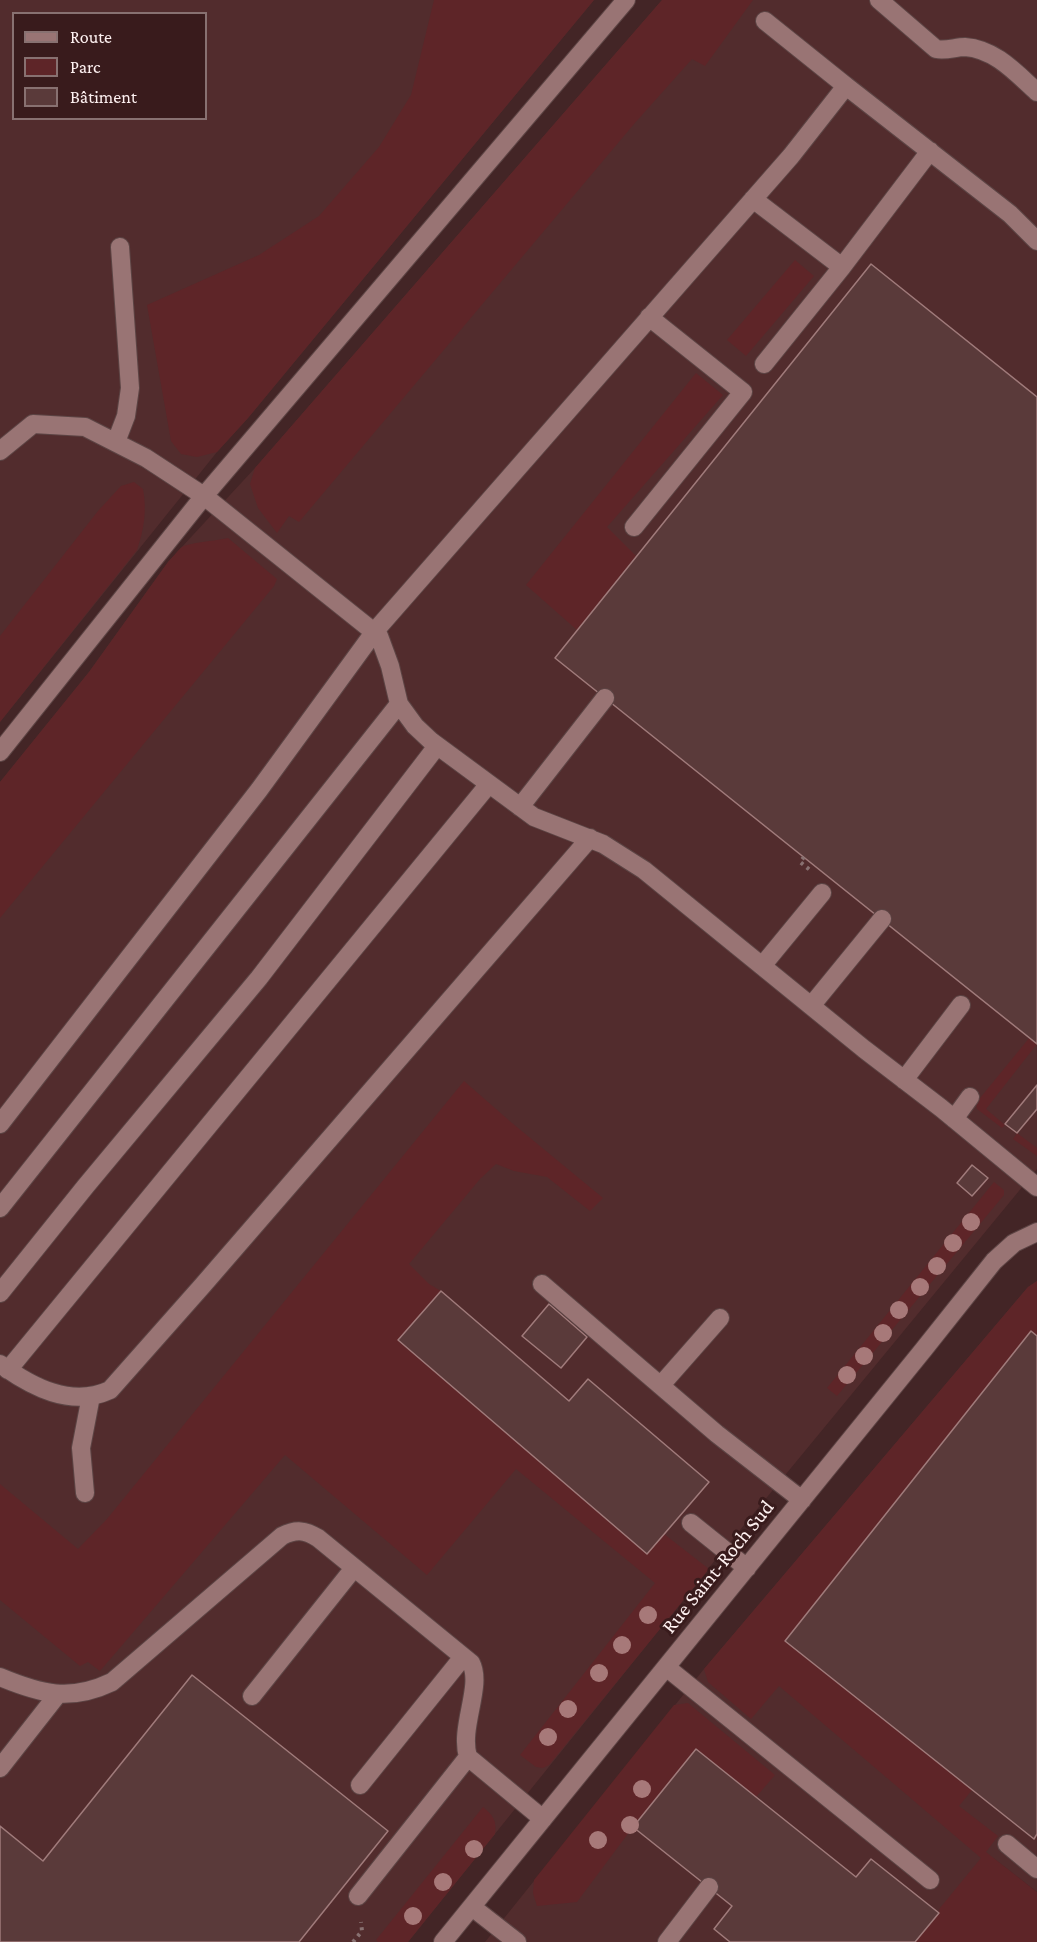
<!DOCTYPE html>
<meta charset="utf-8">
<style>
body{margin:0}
#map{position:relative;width:1037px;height:1942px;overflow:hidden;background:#432526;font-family:"Crimson Pro",serif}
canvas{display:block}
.legend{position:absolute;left:12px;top:12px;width:195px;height:108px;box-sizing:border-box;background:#391b1c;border:2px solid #887171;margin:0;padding:8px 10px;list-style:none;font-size:18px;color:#fef1f1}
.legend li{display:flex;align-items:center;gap:12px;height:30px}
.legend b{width:30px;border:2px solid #887171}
</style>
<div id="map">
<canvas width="1037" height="1942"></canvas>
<ul class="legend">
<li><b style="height:8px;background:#997474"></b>Route</li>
<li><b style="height:16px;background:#5e2528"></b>Parc</li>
<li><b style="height:16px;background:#5a3a3a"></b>Bâtiment</li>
</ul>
</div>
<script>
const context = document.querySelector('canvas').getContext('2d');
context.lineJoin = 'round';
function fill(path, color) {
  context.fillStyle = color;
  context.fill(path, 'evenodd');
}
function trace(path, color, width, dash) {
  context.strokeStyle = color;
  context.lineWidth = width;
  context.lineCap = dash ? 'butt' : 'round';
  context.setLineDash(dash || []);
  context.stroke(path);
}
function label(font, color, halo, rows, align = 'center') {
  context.font = font + ' "Crimson Pro",serif';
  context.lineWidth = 6;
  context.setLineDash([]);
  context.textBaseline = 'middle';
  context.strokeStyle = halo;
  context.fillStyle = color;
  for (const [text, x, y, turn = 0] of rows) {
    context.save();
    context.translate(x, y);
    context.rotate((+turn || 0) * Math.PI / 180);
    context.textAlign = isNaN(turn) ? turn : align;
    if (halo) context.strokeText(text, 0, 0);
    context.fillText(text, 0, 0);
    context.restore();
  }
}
fill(new Path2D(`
 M0 0H594L248 418 217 452 0 722ZM14 14H206V118H14Z
 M662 0H1037V1169L712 1564 408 1942H0V782L89 672 168 562 255 468Z
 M1037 1281V1892L993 1858 939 1913 915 1942H485L704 1669 1028 1287Z`), '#522c2d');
fill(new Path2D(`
 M434 0H594L248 418 217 452 197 457 181 454 171 441 147 305 259 255 319 216 379 147 411 95Z
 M662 0H753L705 66 692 59 634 124 299 522 289 516 277 533 258 508 250 484 255 468Z
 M795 260 814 276 746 356 727 340Z
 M696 373 723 395 607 527 636 556 577 630 526 585Z
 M134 482 143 489C147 511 144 529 137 550L0 722V636L98 511 121 486Z
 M228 538 277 579 274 586 0 918V782L89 672 168 562C173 557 177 551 182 547 192 542 216 541 228 538Z
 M1030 1037 1037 1044 986 1109 1005 1125 1002 1128 977 1109 976 1103Z
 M464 1081 512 1123 603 1198 590 1211 547 1177 514 1171 496 1164 480 1179 409 1264 429 1284 441 1291 399 1340 664 1534 709 1569 549 1765 543 1768 536 1767 520 1755 655 1583 516 1469 427 1575 285 1455 100 1671 88 1662 80 1666 0 1600V1484L78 1549 107 1519Z
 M1017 1133 1037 1148V1156L1013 1139Z
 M994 1182 1004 1190V1195L837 1396 827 1388Z
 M1037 1281V1336L1031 1331 785 1641 972 1790 959 1806 998 1836 986 1852 1037 1892V1942H915L938 1913 940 1908 981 1858 779 1686 751 1719 708 1682 704 1669 1028 1287Z
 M688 1703 775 1775 756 1797 696 1749 633 1827 577 1902 537 1906 533 1893 534 1880 674 1705Z
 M483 1807C493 1815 497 1821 495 1834L408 1942H378L376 1940Z`), '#5e2528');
const building = new Path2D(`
 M871 264 1037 397V1044L555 658Z
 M1037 1085V1109L1017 1133 1005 1124Z
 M972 1165 988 1178 972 1196 957 1183Z
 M441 1291 569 1401 588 1379 709 1482 647 1554 398 1340Z
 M549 1304 587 1337 561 1368 522 1336Z
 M1031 1331 1037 1336V1834L1034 1839 785 1641Z
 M192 1675 388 1831 299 1942H0V1826L43 1861Z
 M696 1749 856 1877 871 1859 939 1913 915 1942H730L714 1929 732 1906 633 1827Z`);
fill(building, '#5a3a3a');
trace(building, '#a07b7b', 1.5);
const minor = new Path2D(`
 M879 0 936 49C947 51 955 47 965 47 995 49 1016 73 1037 92
 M765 21 846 86
 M753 199 842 267
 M764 364 842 267 930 151
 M116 442 126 416 130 388 120 247
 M0 451 33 424 85 427 146 458 204 496 379 636 390 666 399 704 415 726 431 741 534 817 603 844 644 870 864 1049 941 1108 1037 1187
 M634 527 743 392 649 317
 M0 752 204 496 626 0
 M520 807 605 698
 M762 966 822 893
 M811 1006 882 919
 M904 1080 961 1005
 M954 1119 970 1097
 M0 1124 259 790 375 631 791 156 846 86 1010 214 1037 241
 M0 1208 399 704
 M542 1284 717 1434 802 1500
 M0 1293 85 1187 259 978 437 746
 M0 1364C32 1387 71 1408 110 1390L203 1285 590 838
 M8 1370 489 784
 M661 1385 720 1318
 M85 1493 81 1448 91 1396
 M691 1523 747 1568
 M666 1667 930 1880
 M0 1677C41 1694 70 1702 112 1682L282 1536C296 1529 305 1530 318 1538L471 1663C483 1686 459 1727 468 1757
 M252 1696 354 1568
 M0 1768 58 1694
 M360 1785 463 1657
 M1007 1844 1037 1869
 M358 1896 468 1757 543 1819
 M472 1907 517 1942
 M443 1942 924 1349 994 1261 1014 1243 1037 1232
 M667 1942 709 1887`);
trace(minor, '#5c4444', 20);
trace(new Path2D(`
 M804 857 800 862 810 870
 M353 1942 362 1931 361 1922`), '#887171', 4, [3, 4.5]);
trace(minor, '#997474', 18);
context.fillStyle = '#a77979';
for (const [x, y] of [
 [971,1222],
 [953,1243],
 [937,1266],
 [920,1287],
 [899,1310],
 [883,1333],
 [864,1356],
 [847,1375],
 [648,1615],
 [622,1645],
 [599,1673],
 [568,1709],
 [548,1737],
 [642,1789],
 [630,1825],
 [598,1840],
 [474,1849],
 [443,1882],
 [413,1916]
]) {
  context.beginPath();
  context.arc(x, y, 9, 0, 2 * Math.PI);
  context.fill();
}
label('21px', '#fef1f1', '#391b1c', [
 ["Rue Saint-Roch Sud",718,1567,-51]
]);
</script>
